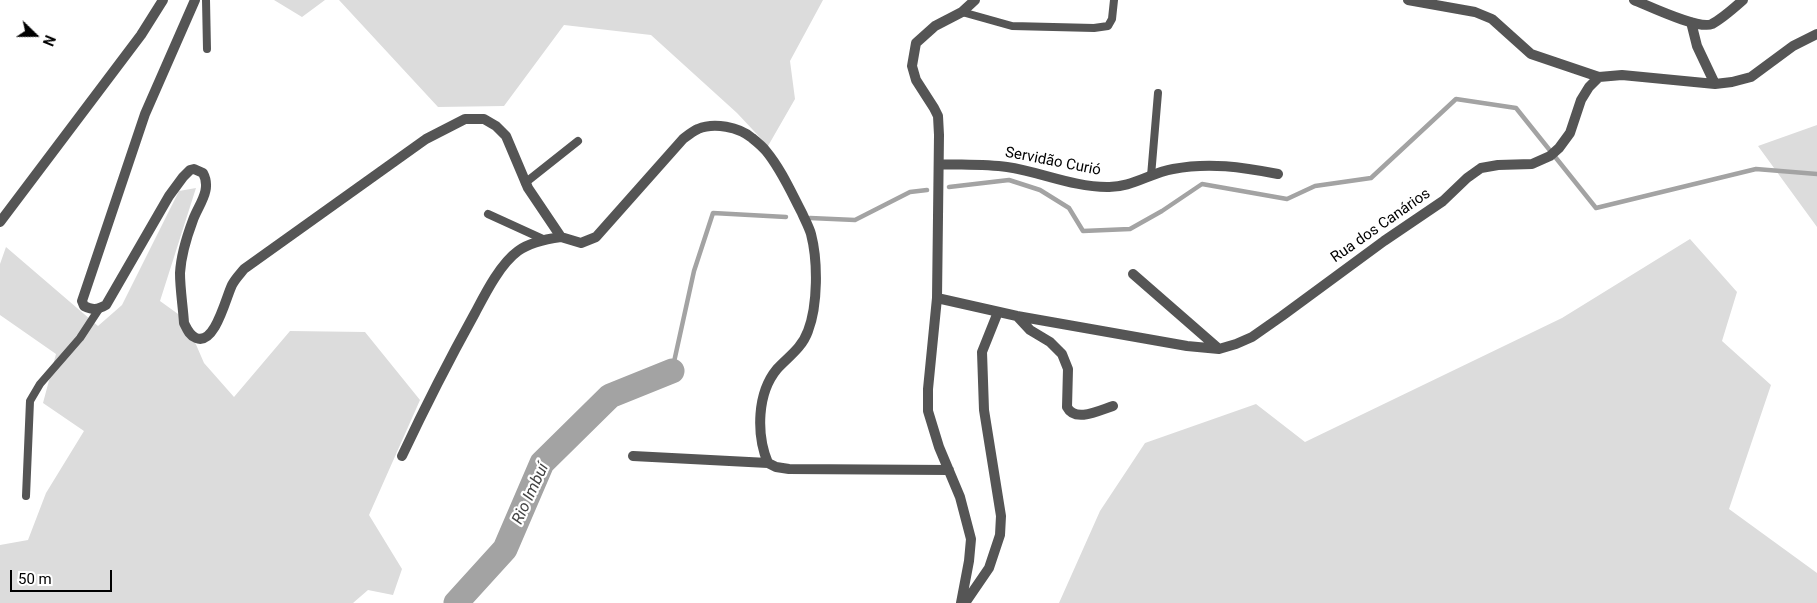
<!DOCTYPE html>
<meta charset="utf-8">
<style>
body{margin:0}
#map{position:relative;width:1817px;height:603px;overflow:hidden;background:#fff;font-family:Roboto,sans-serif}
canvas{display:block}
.north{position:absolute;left:10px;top:10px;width:50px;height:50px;-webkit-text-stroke:4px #fff;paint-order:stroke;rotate:112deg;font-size:14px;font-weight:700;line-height:20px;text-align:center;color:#000}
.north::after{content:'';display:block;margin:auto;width:18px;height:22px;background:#000;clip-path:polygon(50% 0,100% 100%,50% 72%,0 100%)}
.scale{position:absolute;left:10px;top:570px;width:102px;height:22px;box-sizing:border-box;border:2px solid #000;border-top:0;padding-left:6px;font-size:15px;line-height:18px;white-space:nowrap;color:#000;-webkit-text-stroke:4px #fff;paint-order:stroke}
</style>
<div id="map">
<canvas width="1817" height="603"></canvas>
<div class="north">N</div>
<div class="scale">50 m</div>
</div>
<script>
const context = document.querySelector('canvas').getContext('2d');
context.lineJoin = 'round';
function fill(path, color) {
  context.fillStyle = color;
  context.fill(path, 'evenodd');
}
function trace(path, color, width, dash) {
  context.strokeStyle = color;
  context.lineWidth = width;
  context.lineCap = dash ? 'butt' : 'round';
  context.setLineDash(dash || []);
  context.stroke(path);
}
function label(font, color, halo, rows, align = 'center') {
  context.font = font + ' Roboto,sans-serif';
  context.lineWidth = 4.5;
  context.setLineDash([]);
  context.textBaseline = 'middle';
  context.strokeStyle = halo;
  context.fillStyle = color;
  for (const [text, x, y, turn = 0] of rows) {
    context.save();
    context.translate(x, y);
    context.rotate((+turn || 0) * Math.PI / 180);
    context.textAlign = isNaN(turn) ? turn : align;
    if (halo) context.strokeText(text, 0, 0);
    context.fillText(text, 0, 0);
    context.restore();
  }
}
fill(new Path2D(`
 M274 0H325L302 17Z
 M339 0H823L790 61 795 99 768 146 737 113 651 35 564 25 504 106 438 107Z
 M1817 125V227L1758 146Z
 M196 188 160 301 185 319 204 363 234 397 290 331 365 332 420 400 369 515 402 569 393 595 368 590 353 603H0V545L28 540 46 493 84 431 43 403 56 354 0 315V264L6 247 98 326 122 305 179 191Z
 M1690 239 1737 292 1722 341 1771 385 1729 509 1817 573V603H1059L1100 511 1145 443 1256 404 1305 442 1562 318Z`), '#dcdcdc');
trace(new Path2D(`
 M949 187 1009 180 1040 190 1069 208 1083 231 1130 229 1162 211 1202 184 1287 199 1315 186 1371 178 1456 99 1516 108 1596 208 1756 169 1817 174
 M810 218 855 220 910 192 927 190
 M672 371 694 271 713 213 786 217`), '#a3a3a3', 4.5);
trace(new Path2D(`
 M456 603 505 549 542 463 610 396 672 371`), '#a3a3a3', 25);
trace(new Path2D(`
 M206 0 207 49
 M962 12 1012 26 1094 28 1108 26 1112 19 1114 0
 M1151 176 1158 93
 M525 183 578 141
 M488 214 545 240
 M26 496 30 401 40 384 80 338 99 309`), '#555', 8);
trace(new Path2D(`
 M195 0 145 114 82 301 84 306C92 310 97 310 106 305L169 196 183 177 190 170 194 169 203 173C212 190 199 204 193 220 187 236 181 255 180 273 180 289 183 307 184 323 187 329 189 335 196 338 215 346 226 297 232 285 235 279 240 274 244 269L426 139 465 119H484L496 126 506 136 528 188 561 237 581 243 596 237 683 139C687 136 693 131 698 129 714 122 739 127 752 138 757 142 762 146 766 151 781 169 791 192 802 213 805 220 809 227 811 234 818 261 818 305 808 331 802 348 788 357 777 369 757 393 756 434 768 463L776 467 789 469 949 470
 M1408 0 1475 12 1492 19 1531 54 1599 77 1622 75 1715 84 1732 82 1751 77 1793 46 1817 34
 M1634 0C1649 6 1699 30 1712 24 1723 18 1734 8 1743 0
 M1691 22 1697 46 1715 84
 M939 164C961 165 985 164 1007 167 1041 172 1073 187 1107 187 1131 188 1150 173 1173 169 1209 162 1242 167 1278 174
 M0 222 141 35 163 0
 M1133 274 1219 349
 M937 298 1017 316 1187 346 1219 349 1236 344 1252 337 1282 316 1384 241 1443 201 1467 178 1481 168 1498 165 1532 164 1550 156 1559 148 1570 133 1581 100 1589 87 1599 77
 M1017 316 1030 330 1050 342 1062 354 1068 369 1067 407C1075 423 1100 410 1113 406
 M402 456C425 407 449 360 475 313 485 294 500 264 518 251 530 242 547 239 561 237
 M633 456 768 463
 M961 603 969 561 971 539 960 497 939 447 928 411V389L937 298 939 135 938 116 934 108 916 80 912 66 916 43 935 26 962 12 975 0
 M965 603 989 568 1000 535 1001 516 984 410 982 352 998 312`), '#555', 10);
label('15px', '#000', '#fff', [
 ["Servidão Curió",1053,162,11],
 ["Rua dos Canários",1381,226,-35]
]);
label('italic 16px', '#444', '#fff', [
 ["Rio Imbuí",531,494,-65]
]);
</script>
